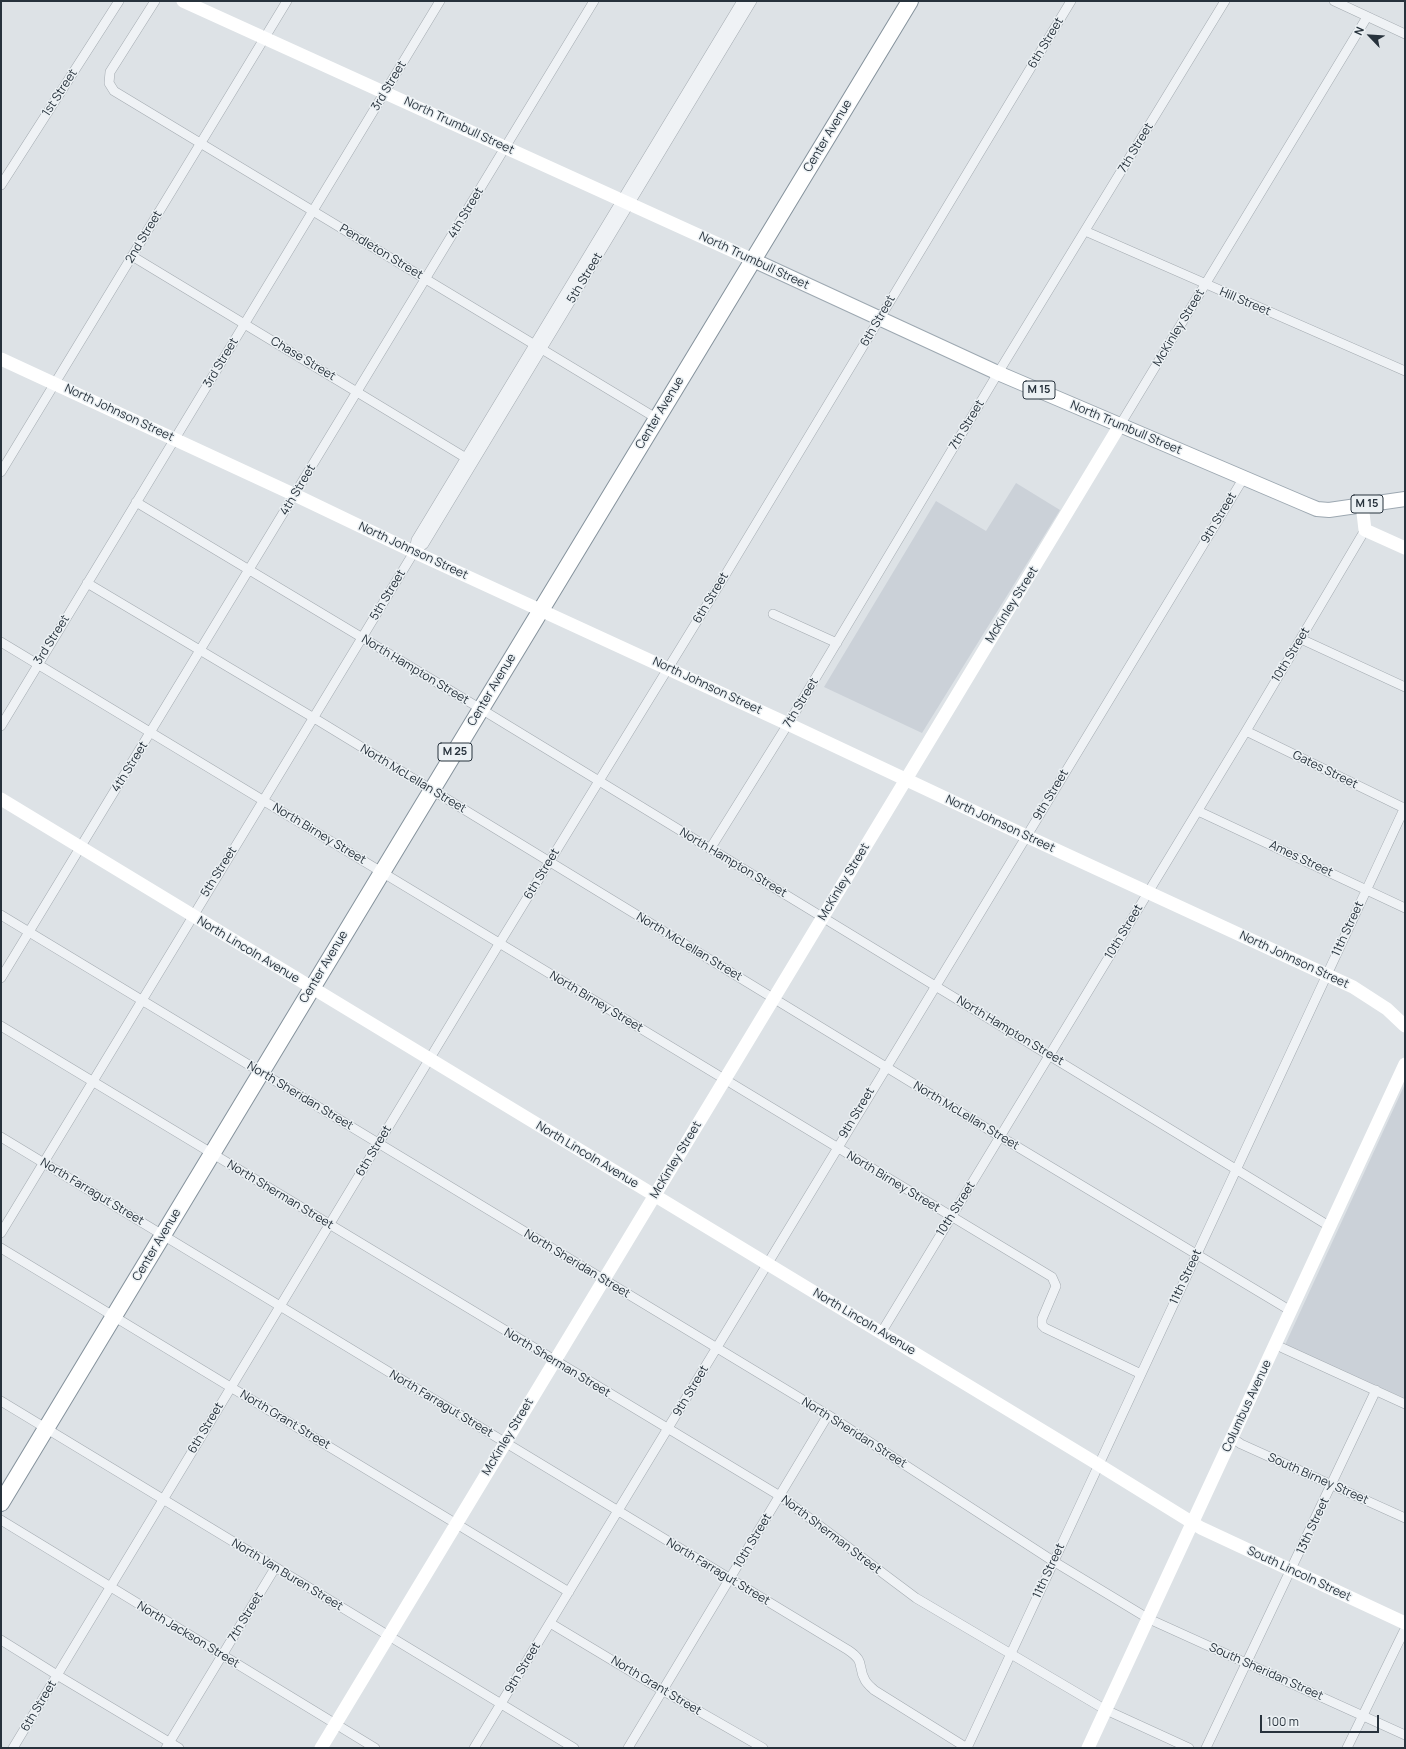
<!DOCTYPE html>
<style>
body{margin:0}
#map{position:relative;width:1406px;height:1749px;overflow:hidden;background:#dde2e6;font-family:Manrope,sans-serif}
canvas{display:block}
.frame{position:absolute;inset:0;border:2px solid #27323c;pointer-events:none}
.north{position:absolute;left:1350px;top:16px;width:40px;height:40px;-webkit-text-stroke:3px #ecf1f4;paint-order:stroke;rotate:295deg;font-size:11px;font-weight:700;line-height:16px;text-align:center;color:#27323c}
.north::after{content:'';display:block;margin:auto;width:14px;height:18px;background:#27323c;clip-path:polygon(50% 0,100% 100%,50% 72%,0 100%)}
.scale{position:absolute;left:1260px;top:1715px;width:119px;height:18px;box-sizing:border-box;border:2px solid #27323c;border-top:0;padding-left:5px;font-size:12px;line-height:14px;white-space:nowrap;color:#27323c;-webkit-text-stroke:3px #ecf1f4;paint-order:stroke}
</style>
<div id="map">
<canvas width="1406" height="1749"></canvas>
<div class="frame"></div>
<div class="north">N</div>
<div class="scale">100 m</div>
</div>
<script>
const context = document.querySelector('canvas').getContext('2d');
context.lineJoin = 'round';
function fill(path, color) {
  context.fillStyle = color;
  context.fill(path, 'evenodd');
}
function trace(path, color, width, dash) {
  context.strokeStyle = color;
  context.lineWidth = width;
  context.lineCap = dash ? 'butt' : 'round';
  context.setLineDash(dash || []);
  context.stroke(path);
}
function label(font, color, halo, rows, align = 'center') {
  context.font = font + ' Manrope,sans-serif';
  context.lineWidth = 3;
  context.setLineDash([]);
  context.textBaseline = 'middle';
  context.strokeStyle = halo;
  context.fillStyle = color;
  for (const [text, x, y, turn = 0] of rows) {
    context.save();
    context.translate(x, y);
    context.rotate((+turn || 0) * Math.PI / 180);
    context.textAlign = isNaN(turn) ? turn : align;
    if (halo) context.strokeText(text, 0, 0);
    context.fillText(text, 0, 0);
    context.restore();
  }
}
fill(new Path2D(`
 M1016 483 1060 510 922 733 824 687 936 501 986 531Z
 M1405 1084V1399L1285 1345Z`), '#cbd1d8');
const street = new Path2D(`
 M155 1 110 72 109 83 114 91 656 418
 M1334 1 1405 34
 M1 185 119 1
 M1085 231 1405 371
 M132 256 471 461
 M1120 425 1367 17
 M1 472 287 1
 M136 502 481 709 1329 1226
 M414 552 416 540 742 1
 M87 583 314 718 991 1131 1291 1311
 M773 614 837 643
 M1301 639 1405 687
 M1 642 1052 1277 1056 1286 1042 1319V1325L1045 1328 1141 1374
 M1 726 440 1
 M1246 731 1404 808
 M1198 811 1405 908
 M710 849 788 724 998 373 1225 1
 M1 915 828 1415 1053 1561 1149 1619 1405 1735
 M1 978 594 1
 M1 1026 780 1496 916 1598 1106 1710 1189 1748
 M1 1137 848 1650C866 1662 857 1666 865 1680 867 1684 871 1687 874 1690L967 1748
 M1 1233 414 552 424 544 752 1
 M1 1248 569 1592
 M881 1333 1246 731 1365 530
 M1276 1345 1405 1404
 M1 1401 574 1748
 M1232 1438 1241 1444 1405 1518
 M1 1520 375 1748
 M550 1623 655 1686 763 1748
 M1 1640 57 1675 179 1748
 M13 1748 499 944 721 582 1071 1
 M166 1748 275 1568
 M474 1748C732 1326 984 900 1243 479
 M628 1748 828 1415
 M967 1748 1405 807
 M1206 1748 1376 1390
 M1347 1748 1405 1629`);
const primary = new Path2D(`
 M753 260 998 373 1305 504 1317 509 1329 510 1405 499`);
const highway = new Path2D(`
 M1 1503C303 1002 607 501 910 1`);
trace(street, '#a3aab0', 10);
trace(primary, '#9da8b1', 16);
trace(highway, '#85929c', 18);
trace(street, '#eff2f5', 9);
trace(new Path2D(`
 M183 1 753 260
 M1 359 295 495 414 552 788 724 1026 836 1353 987 1387 1009 1405 1026
 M1362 504 1365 530 1405 548
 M1 799 1091 1460 1201 1528 1405 1623
 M321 1748 1120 425
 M1088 1748 1405 1064`), '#fff', 13);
trace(primary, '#fff', 14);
trace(highway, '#fff', 16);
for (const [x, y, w] of [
 [1039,390,32],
 [1367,504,32],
 [455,752,34]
]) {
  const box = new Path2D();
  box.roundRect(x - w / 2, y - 9, w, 18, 3);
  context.fillStyle = '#ecf1f4';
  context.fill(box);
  trace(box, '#27323c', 1);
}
label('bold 11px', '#27323c', null, [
 ["M 15",1039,390],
 ["M 15",1367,504],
 ["M 25",455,752]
]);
label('12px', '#27323c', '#ecf1f4', [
 ["6th Street",1046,43,-59],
 ["3rd Street",389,86,-59],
 ["1st Street",60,93,-57],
 ["North Trumbull Street",459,126,25],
 ["Center Avenue",828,136,-59],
 ["7th Street",1136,148,-59],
 ["4th Street",466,213,-59],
 ["2nd Street",144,237,-59],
 ["Pendleton Street",381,252,31],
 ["North Trumbull Street",754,261,25],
 ["5th Street",585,278,-59],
 ["Hill Street",1245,302,23],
 ["6th Street",878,321,-60],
 ["McKinley Street",1179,328,-59],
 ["Chase Street",303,359,31],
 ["3rd Street",221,363,-59],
 ["North Johnson Street",119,413,25],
 ["Center Avenue",660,413,-59],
 ["7th Street",967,425,-59],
 ["North Trumbull Street",1126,428,23],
 ["4th Street",298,490,-59],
 ["9th Street",1219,518,-59],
 ["North Johnson Street",413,551,25],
 ["5th Street",388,595,-59],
 ["6th Street",711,598,-59],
 ["McKinley Street",1012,605,-58],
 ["3rd Street",52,640,-58],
 ["10th Street",1291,655,-59],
 ["North Hampton Street",415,670,31],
 ["North Johnson Street",707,686,25],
 ["Center Avenue",492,690,-59],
 ["7th Street",801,703,-59],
 ["4th Street",130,767,-58],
 ["Gates Street",1325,770,26],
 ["North McLellan Street",413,779,31],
 ["9th Street",1051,795,-59],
 ["North Johnson Street",1000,824,25],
 ["North Birney Street",319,834,31],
 ["Ames Street",1301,859,25],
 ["North Hampton Street",733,863,31],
 ["5th Street",219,872,-58],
 ["6th Street",542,874,-59],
 ["McKinley Street",844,882,-59],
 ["11th Street",1348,929,-65],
 ["10th Street",1124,932,-59],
 ["North McLellan Street",689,947,31],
 ["North Lincoln Avenue",248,950,31],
 ["North Johnson Street",1294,960,25],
 ["Center Avenue",324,967,-59],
 ["North Birney Street",596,1002,31],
 ["North Hampton Street",1010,1031,31],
 ["North Sheridan Street",300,1096,31],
 ["9th Street",857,1113,-59],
 ["North McLellan Street",966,1116,31],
 ["6th Street",374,1151,-59],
 ["North Lincoln Avenue",587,1155,31],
 ["McKinley Street",676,1160,-59],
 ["North Birney Street",893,1182,31],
 ["North Farragut Street",92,1192,31],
 ["North Sherman Street",280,1195,31],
 ["10th Street",956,1209,-58],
 ["Center Avenue",157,1245,-59],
 ["North Sheridan Street",577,1264,31],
 ["11th Street",1186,1277,-65],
 ["North Lincoln Avenue",864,1322,31],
 ["North Sherman Street",557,1363,31],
 ["9th Street",691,1391,-59],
 ["North Farragut Street",441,1404,31],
 ["Columbus Avenue",1247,1406,-65],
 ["North Grant Street",285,1420,31],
 ["6th Street",206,1428,-59],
 ["North Sheridan Street",854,1433,32],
 ["McKinley Street",508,1437,-59],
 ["South Birney Street",1318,1479,24],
 ["13th Street",1313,1526,-65],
 ["North Sherman Street",831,1535,37],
 ["10th Street",753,1541,-59],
 ["11th Street",1049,1571,-65],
 ["North Farragut Street",718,1572,31],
 ["South Lincoln Street",1299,1574,25],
 ["North Van Buren Street",287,1575,31],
 ["7th Street",246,1617,-59],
 ["North Jackson Street",188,1635,31],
 ["9th Street",523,1668,-59],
 ["South Sheridan Street",1266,1672,24],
 ["North Grant Street",656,1686,31],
 ["6th Street",39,1706,-59]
]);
</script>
